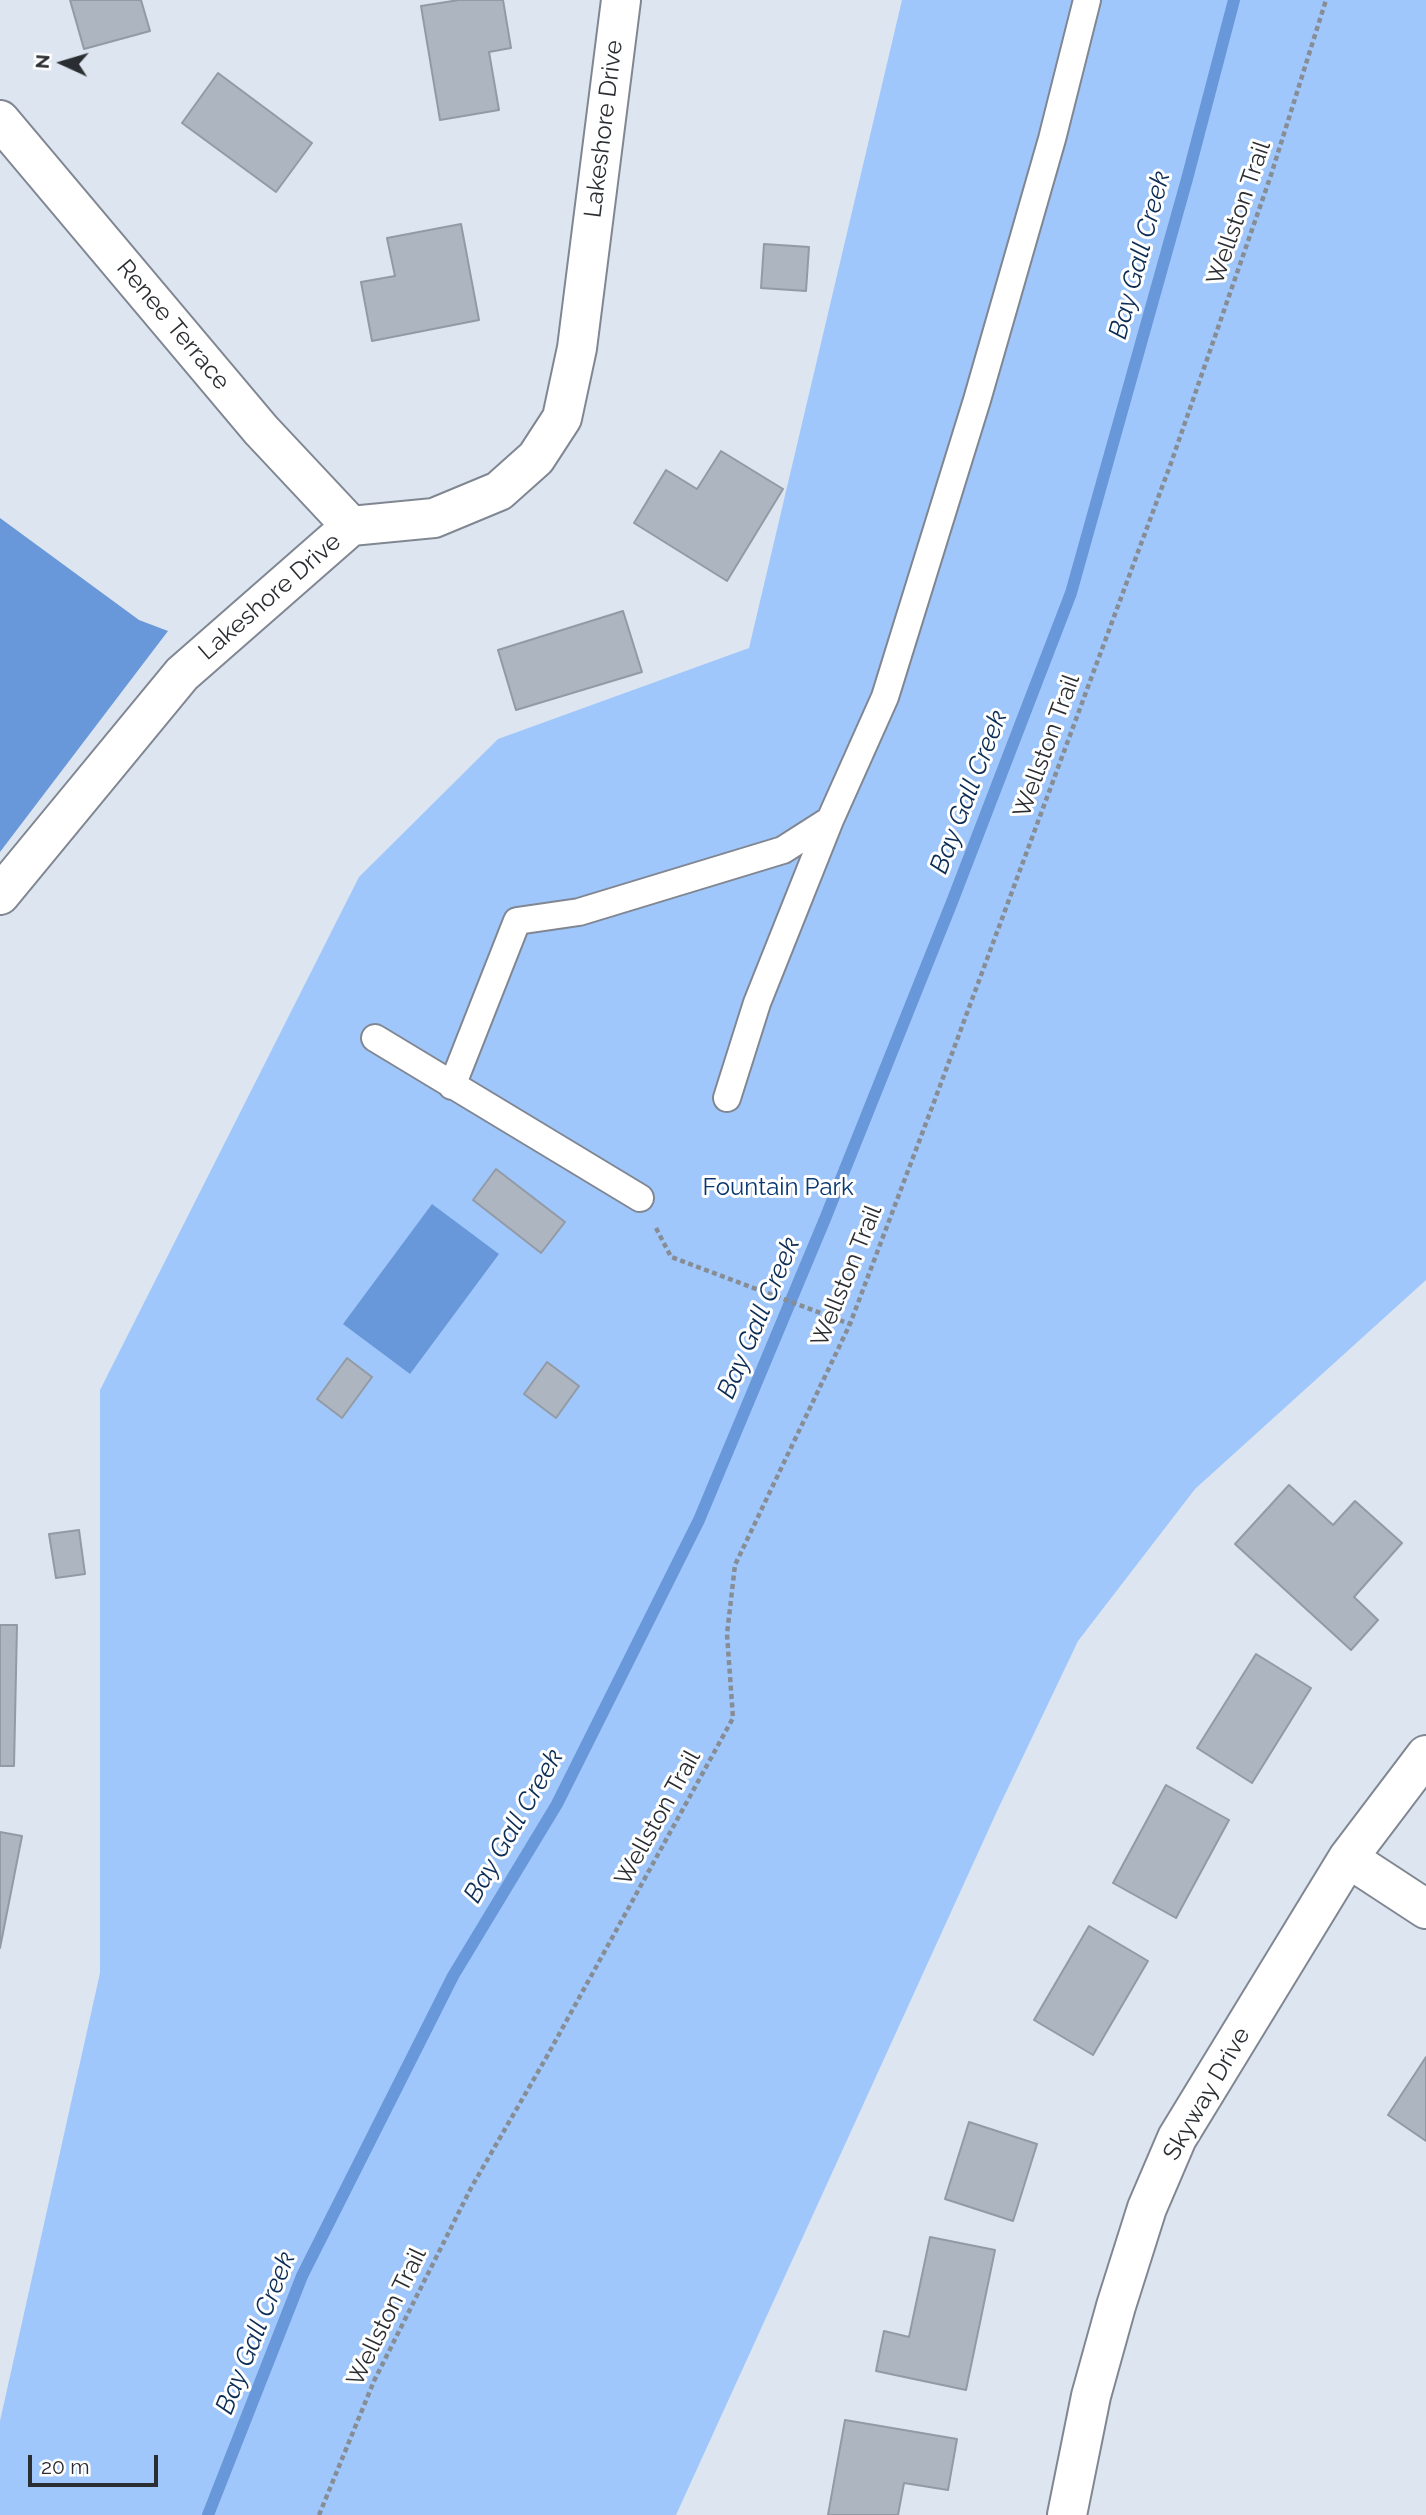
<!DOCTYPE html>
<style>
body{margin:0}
#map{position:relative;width:1426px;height:2515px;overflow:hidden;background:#dce5f0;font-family:Raleway,sans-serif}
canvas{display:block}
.north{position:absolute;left:28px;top:28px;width:70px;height:70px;-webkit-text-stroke:5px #fff;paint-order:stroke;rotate:274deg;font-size:19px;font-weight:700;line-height:28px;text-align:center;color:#2a2d31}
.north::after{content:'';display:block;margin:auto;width:24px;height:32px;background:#2a2d31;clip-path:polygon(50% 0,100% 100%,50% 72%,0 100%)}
.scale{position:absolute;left:28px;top:2455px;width:130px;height:32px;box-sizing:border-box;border:4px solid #2a2d31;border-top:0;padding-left:9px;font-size:21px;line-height:24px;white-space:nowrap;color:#2a2d31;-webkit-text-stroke:5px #fff;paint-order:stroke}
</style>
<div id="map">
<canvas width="1426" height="2515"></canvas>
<div class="north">N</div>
<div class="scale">20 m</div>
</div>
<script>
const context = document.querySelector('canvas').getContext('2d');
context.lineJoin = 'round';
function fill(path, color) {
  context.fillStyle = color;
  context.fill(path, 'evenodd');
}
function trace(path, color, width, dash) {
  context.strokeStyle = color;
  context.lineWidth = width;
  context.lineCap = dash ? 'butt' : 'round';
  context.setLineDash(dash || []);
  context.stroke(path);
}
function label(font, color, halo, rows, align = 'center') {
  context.font = font + ' Raleway,sans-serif';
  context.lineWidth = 6;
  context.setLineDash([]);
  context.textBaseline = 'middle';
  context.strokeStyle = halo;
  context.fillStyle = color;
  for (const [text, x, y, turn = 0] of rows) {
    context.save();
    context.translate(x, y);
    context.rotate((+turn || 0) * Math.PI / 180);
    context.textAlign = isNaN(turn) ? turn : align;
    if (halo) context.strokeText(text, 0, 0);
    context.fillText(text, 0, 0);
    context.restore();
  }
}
fill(new Path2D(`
 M902 0H1426V1280L1195 1489 1078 1641 998 1809 676 2515H0V2421L100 1973V1390L359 877 498 739 749 648Z`), '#a0c7fb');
fill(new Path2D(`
 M0 518 139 620 168 631 0 852Z
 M432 1204 499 1254 410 1374 343 1324Z`), '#6898d9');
trace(new Path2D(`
 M208 2515 302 2276 453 1976 557 1804 699 1520 825 1219 952 902 1071 593 1187 179 1234 0`), '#6898d9', 12);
const building = new Path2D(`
 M70 0H141L150 31 84 49Z
 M459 0H503L511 48 489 52 499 110 440 120 421 6Z
 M218 73 312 143 276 192 182 123Z
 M461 224 479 320 372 341 361 282 395 276 387 238Z
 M764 244 809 247 806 291 761 288Z
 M721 451 783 489 727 581 634 523 666 470 697 489Z
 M623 611 642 672 516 710 498 650Z
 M496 1169 565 1222 541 1253 473 1200Z
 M347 1358 372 1377 342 1418 317 1399Z
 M547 1362 579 1386 556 1418 524 1394Z
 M1289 1485 1333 1525 1355 1501 1402 1543 1354 1597 1378 1620 1351 1650 1235 1544Z
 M79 1530 85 1574 56 1578 49 1534Z
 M0 1625H17L14 1766H0Z
 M1256 1654 1311 1688 1252 1783 1197 1748Z
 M1166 1785 1229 1820 1176 1918 1113 1883Z
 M0 1832 22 1836 0 1948Z
 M1089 1926 1148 1961 1093 2055 1034 2020Z
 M1426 2057V2141L1388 2115Z
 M969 2122 1037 2144 1013 2221 945 2199Z
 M930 2237 995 2250 966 2390 876 2371 884 2331 909 2337Z
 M845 2420 957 2439 948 2490 904 2483 898 2515H828Z`);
fill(building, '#adb5c0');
trace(building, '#929aa5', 2);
const service = new Path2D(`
 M375 1038 640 1198
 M452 1086 517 921 579 912 783 850 830 820 885 697 977 400 1052 139 1087 0
 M727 1098 757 1003 830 820`);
const minor = new Path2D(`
 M0 120 261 430 351 526
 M0 895 182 674 351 526 434 518 499 491 536 458 562 418 577 348 621 0
 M1348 1858 1426 1909
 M1067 2515 1091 2396 1116 2306 1147 2208 1177 2138 1348 1858 1426 1755`);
trace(service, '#808792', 30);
trace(minor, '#808792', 42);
trace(new Path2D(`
 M656 1228 671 1257 850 1324
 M319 2515 374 2381 471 2188 546 2058 733 1718 727 1634 735 1565 850 1324 934 1102 1171 463 1271 175 1326 0`), '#878d95', 4.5, [5, 3.5]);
trace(service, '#fff', 26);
trace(minor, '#fff', 38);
label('24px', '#2a2d31', '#fff', [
 ["Lakeshore Drive",604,129,-83],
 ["Wellston Trail",1239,213,-71],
 ["Renee Terrace",173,325,50],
 ["Lakeshore Drive",270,597,-41],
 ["Wellston Trail",1047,746,-70],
 ["Wellston Trail",847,1276,-68],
 ["Wellston Trail",658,1818,-61],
 ["Skyway Drive",1207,2094,-60],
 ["Wellston Trail",387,2317,-64]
]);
label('24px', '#063771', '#fff', [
 ["Fountain Park",778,1188]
]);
label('italic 26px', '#0c2d56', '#fff', [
 ["Bay Gall Creek",1140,255,-75],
 ["Bay Gall Creek",969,792,-69],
 ["Bay Gall Creek",759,1318,-67],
 ["Bay Gall Creek",514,1826,-60],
 ["Bay Gall Creek",256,2333,-68]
]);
</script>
